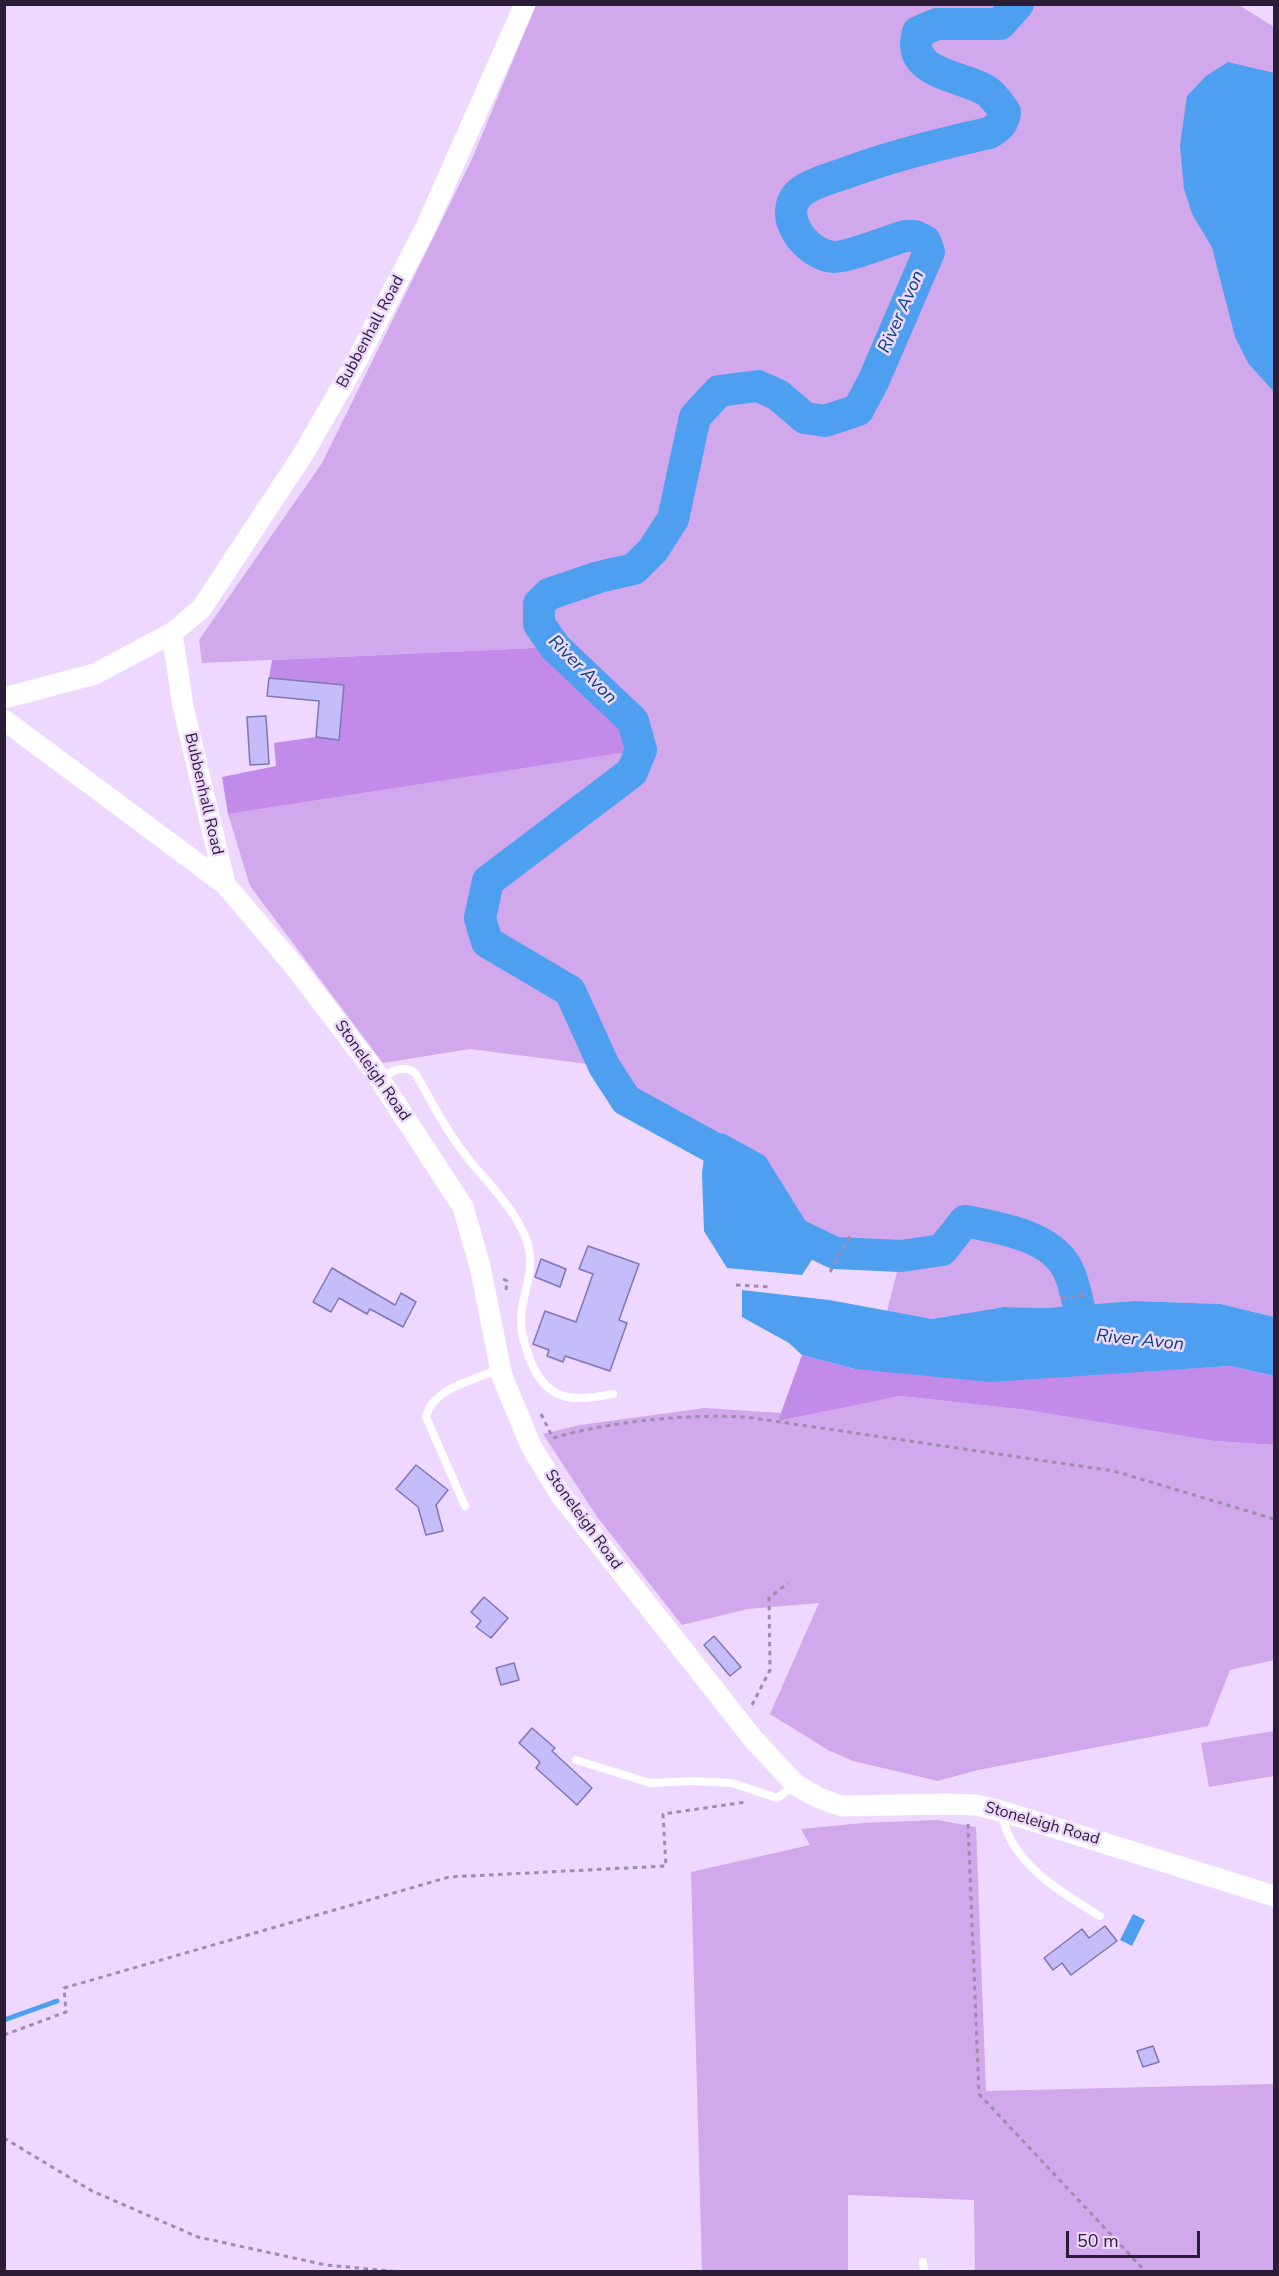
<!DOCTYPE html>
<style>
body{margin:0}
#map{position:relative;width:1279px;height:2276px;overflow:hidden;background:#eed8ff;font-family:"Nunito Sans",sans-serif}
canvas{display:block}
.frame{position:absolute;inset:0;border:6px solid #2c1d36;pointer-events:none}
.scale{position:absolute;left:1066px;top:2231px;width:134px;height:27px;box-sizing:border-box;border:3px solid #2c1d36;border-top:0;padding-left:8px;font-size:18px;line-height:21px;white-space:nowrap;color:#2c1d36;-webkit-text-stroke:4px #eed8ff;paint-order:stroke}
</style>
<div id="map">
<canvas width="1279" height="2276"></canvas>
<div class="frame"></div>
<div class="scale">50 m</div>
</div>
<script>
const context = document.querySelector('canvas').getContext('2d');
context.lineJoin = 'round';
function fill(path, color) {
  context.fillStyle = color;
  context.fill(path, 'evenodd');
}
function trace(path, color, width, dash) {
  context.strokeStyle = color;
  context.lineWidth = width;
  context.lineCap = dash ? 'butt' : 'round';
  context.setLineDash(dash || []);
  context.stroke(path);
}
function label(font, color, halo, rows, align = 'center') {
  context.font = font + ' "Nunito Sans",sans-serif';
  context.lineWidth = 5;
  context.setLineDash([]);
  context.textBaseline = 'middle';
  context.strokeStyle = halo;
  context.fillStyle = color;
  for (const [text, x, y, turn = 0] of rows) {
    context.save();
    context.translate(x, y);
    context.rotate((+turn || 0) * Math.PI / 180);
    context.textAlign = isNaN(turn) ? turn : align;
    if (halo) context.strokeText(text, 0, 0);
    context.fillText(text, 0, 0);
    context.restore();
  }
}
fill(new Path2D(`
 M536 5H1239L1274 27V1317L1221 1304 1133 1301 1045 1308 1004 1307 932 1319 887 1311 901 1256 835 1253 821 1246 793 1203 723 1133 706 1143 626 1100 604 1066 470 1049 383 1063 250 886 228 814 640 750 633 721 555 647 202 663 199 640 322 463 472 159Z
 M901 1396 1026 1410 1214 1441 1274 1445V1660L1230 1670 1208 1726 978 1770 938 1781 853 1761 828 1750 770 1714 819 1603 748 1609 682 1625 598 1518 543 1434 580 1425 705 1408 781 1413 778 1421Z
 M1274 1731V1776L1209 1787 1201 1743Z
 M937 1820 976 1827 986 2091 1274 2084V2271H975L974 2200 848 2195V2271H702L691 1872 810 1845 801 1829 862 1823Z`), '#d0a8eb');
fill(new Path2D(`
 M555 647 633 721 641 750 228 814 222 777 276 766 274 743 316 737 338 739 343 685 269 678 272 660Z
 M802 1355 855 1369 1124 1372 1230 1366 1274 1376V1445L1214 1441 1026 1410 901 1396 778 1421Z`), '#c38be9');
fill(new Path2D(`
 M1228 62 1274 73V392L1248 363 1235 337 1212 247 1193 216 1184 189 1180 145 1187 96 1206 76Z
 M723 1133 765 1156 821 1246 802 1275 727 1268 704 1231 702 1173 706 1143Z
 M742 1290 829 1300 932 1319 1004 1307 1045 1308 1133 1301 1221 1304 1274 1317V1376L1230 1366 990 1382 855 1369 802 1355 789 1343 742 1317Z
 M1133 1914 1145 1920 1132 1946 1120 1940Z`), '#4e9ff0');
trace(new Path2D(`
 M4 2020 57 2001`), '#4e9ff0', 5);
trace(new Path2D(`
 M739 1168 734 1159 626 1100 604 1066 570 991 487 942 480 918 488 881 632 772 641 750 633 721 555 647 539 624V604L549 594 599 577 634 569 653 550 673 519 695 417 719 391 758 386 778 395 805 418 825 421 858 410 873 382 929 252 925 241 915 236H905C888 241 849 257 834 257 804 255 772 209 805 189 816 182 831 178 843 174 891 156 939 144 989 133 999 127 1004 123 1005 112 1000 105 994 96 987 91 962 75 905 75 918 32L937 24H1000L1018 4
 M783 1228 835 1253 901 1256 942 1250 965 1221C999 1228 1053 1235 1069 1272 1077 1291 1080 1315 1085 1335L1098 1336`), '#4e9ff0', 32);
const building = new Path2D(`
 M269 678 344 685 339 740 316 737 319 701 267 696Z
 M266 716 269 764 250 765 247 717Z
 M588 1246 639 1264 619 1320 627 1323 610 1371 565 1356 563 1362 547 1356 549 1350 533 1344 545 1311 576 1322 593 1274 579 1269Z
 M541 1259 566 1269 560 1287 535 1277Z
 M332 1268 395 1305 401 1293 416 1302 403 1327 370 1309 367 1314 339 1298 331 1312 313 1302Z
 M416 1465 448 1490 436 1505 443 1531 426 1535 418 1507 396 1489Z
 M484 1597 508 1618 491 1638 476 1627 481 1621 471 1612Z
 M714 1636 741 1667 730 1676 704 1645Z
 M514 1663 519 1680 501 1685 496 1668Z
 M532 1728 555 1748 552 1751 592 1788 577 1805 536 1768 540 1762 519 1743Z
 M1105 1926 1117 1941 1071 1975 1062 1963 1053 1970 1044 1958 1082 1929 1089 1938Z
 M1153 2046 1159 2062 1143 2067 1137 2051Z`);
fill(building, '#c5bcfa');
trace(building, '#8075b6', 1.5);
trace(new Path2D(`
 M830 1272 850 1236
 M503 1279 507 1281 506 1291
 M736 1285 771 1287
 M1062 1298 1085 1295
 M541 1414 553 1438C612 1421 685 1414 746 1417L1114 1471 1274 1519
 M752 1705 770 1670 769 1598 788 1583
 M968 1824 979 2094 1146 2272
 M4 2035 66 2012 64 1988 449 1877 666 1866 663 1814 746 1802
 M4 2138 92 2191 198 2237 326 2265 401 2272`), '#9f8cad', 3, [4.5, 4.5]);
trace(new Path2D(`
 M382 1078C392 1071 404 1064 415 1073 431 1100 444 1127 463 1152 484 1180 511 1203 525 1236 539 1268 521 1291 521 1321 521 1334 525 1345 529 1357 546 1402 570 1402 613 1394
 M465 1506 426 1417C432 1388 475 1380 499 1369
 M576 1760 650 1783 693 1781 732 1783 777 1798 794 1786
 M1002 1815C1011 1863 1060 1892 1100 1916
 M923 2262 924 2272`), '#fff', 8);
trace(new Path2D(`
 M172 633 183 706 225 884
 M4 698 95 674 172 633 201 609 302 456 356 362 426 227 525 4
 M4 720 225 884 295 967 373 1069 463 1207 480 1266 502 1376 531 1446 560 1494 754 1740 796 1785 819 1798 841 1806 947 1804 976 1805 1001 1811 1274 1896`), '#fff', 21);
label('16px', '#2c1d36', '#eed8ff', [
 ["Bubbenhall Road",371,332,-62],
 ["Bubbenhall Road",203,794,77],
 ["Stoneleigh Road",372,1071,55],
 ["Stoneleigh Road",583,1520,54],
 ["Stoneleigh Road",1042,1824,16]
]);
label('italic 18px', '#064377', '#eed8ff', [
 ["River Avon",902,312,-66],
 ["River Avon",582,670,45],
 ["River Avon",1140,1341,6]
]);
</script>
